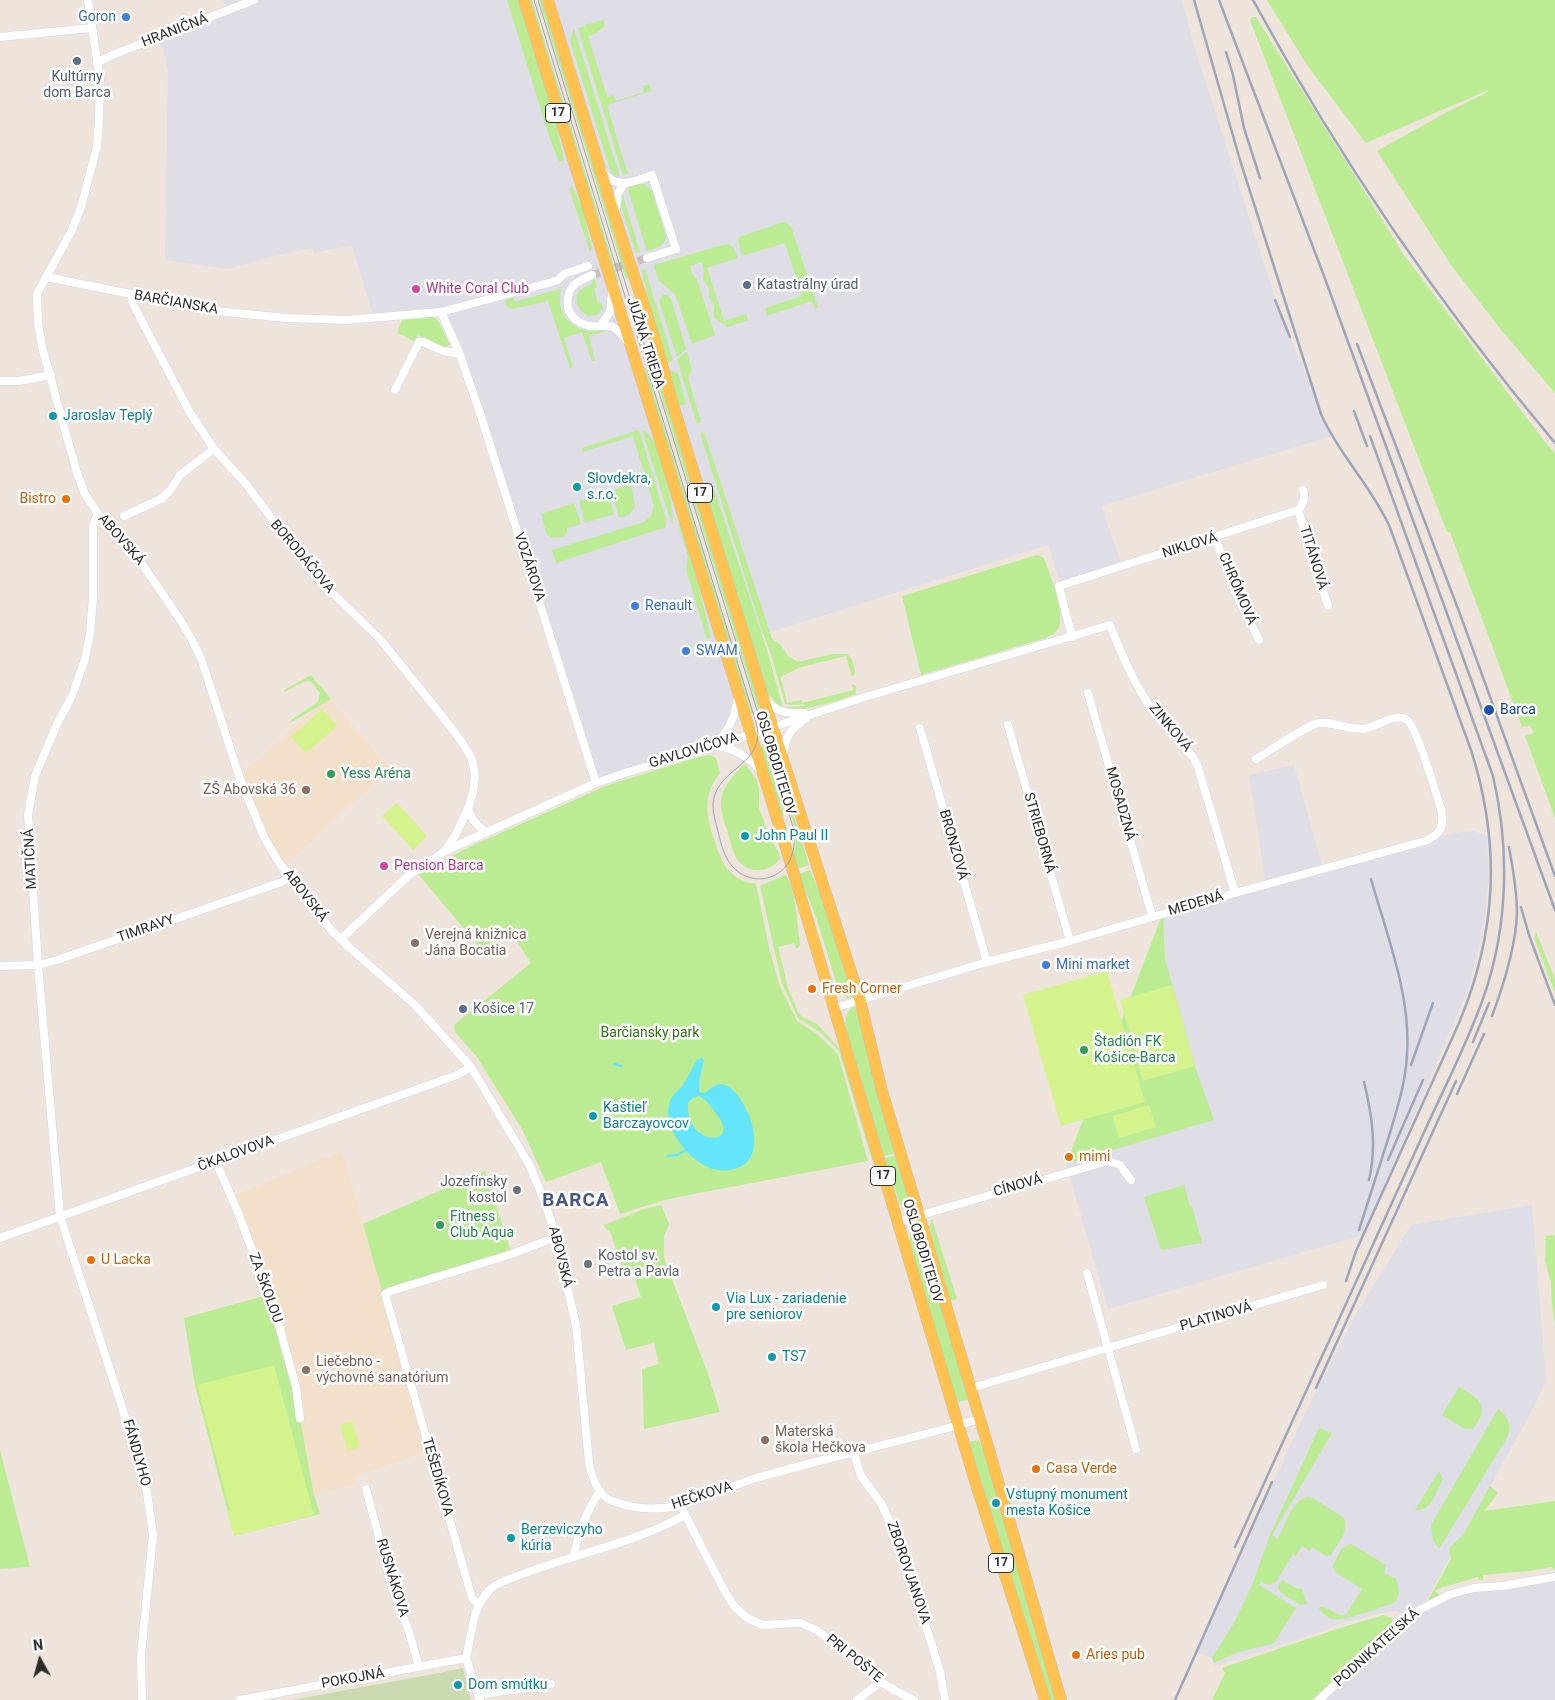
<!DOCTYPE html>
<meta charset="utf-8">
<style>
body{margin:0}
#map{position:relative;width:1555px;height:1700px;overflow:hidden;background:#eee4dc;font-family:Roboto,sans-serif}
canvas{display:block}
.north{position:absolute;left:15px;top:1635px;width:50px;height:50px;-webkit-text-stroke:4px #fff;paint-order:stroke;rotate:353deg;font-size:14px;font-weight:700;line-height:20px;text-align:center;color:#2b2b2b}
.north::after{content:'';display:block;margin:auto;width:18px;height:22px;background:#2b2b2b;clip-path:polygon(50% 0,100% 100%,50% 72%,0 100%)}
</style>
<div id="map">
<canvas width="1555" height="1700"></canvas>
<div class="north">N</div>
</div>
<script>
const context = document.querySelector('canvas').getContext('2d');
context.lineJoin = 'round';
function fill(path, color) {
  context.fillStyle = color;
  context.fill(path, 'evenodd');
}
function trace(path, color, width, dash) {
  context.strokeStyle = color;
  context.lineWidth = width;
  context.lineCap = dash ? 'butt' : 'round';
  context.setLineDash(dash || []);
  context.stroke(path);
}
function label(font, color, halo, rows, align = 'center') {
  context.font = font + ' Roboto,sans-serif';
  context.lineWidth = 5;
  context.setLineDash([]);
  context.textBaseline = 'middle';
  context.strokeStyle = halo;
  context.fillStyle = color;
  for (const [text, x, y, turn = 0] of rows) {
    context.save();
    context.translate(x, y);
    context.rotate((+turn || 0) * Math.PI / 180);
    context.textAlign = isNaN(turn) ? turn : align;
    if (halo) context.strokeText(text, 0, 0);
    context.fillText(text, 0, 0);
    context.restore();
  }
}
fill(new Path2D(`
 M223 0H524L739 695 736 713 715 746 596 783 481 416 441 312 374 319 352 245 314 253 312 248 278 255 228 269 165 260 168 72 165 55 158 38 227 10Z
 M548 0H1182L1194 46 1280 313 1332 436 1101 506 1121 563 1060 583 1048 545 745 640Z
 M1294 765 1323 869 1435 837 1462 832 1475 831 1487 837 1489 877 1483 930 1469 987 1363 1235 1108 1309 1066 1164 1214 1120 1195 1066 1165 959 1163 913 1266 884 1249 775Z
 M1532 1205 1546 1381 1533 1409 1423 1606 1451 1594 1555 1577V1700H1319L1409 1615 1396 1611 1376 1614 1333 1626 1326 1630 1215 1666 1212 1658 1197 1652 1305 1413 1358 1311 1411 1225Z`), '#dfdde6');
fill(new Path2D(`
 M328 697 390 769 283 868 239 776Z
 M342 1151 382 1290 385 1294 429 1451 355 1476 357 1483 314 1495 289 1358 231 1197Z`), '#f2e0ca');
fill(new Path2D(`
 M507 0H518L556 122 564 160 559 162 550 139Z
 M529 0H532L619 282 616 283 642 369 646 368 753 714 750 713 746 704 653 400C635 352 620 302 607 253Z
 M539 0H542L618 246 630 278 760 706 759 713 652 366 657 365 629 278 626 279Z
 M1267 0H1555V393L1502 331 1451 265 1377 151 1447 112 1488 92V90L1366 143 1307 65Z
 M1252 17H1256L1404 255 1545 442 1555 453V818L1525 736 1534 733 1530 726 1522 727 1450 532H1447L1250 20Z
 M604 20 605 26 595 34 588 36 607 97 613 95 616 101 644 92 643 86 649 84 651 91 607 105 626 169 629 173 623 175 578 28 584 26 587 34 585 25Z
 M574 29 620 177 613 174 610 169 572 47 570 39Z
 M637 184H644L652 191 666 236C665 247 656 248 647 251L628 190 630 186Z
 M572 187 583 208 592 249 590 252 569 188Z
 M622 193 640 252 636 253 621 206 620 198Z
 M783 222 787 223 792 229 818 307 815 309 812 301 766 316 767 314 765 308 802 296 785 243 742 256 738 240 739 237 742 236Z
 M726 244C733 245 736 251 738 258L707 268 724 321 746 314 748 320 752 319 728 327 714 318V305L709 297V288L703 280 704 270 702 262 690 266 692 274 697 279 715 335 692 344 675 294 659 281 654 265Z
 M645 269 673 360 667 364 649 303 642 270Z
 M594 278 597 287 594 289 598 304 601 303 603 308 598 315 589 316C579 313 571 298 581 290 584 287 589 286 592 284L591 279Z
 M560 289 561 290C556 310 568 327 587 331 594 332 600 329 607 331L589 336 595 361H592L582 332 564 338 573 367 570 368 548 301 512 309 507 307 505 301 507 299 512 297 515 302Z
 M663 295H667L671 299 686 349 677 357 659 301Z
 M433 316 439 322 450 345 443 348 418 335 414 341 397 333 402 320Z
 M687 352 692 370 688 378 701 422 697 424 677 359Z
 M669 370 678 373 686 404 678 406Z
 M639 430 666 520V527L556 563 552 550 644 522 651 516 654 506 633 436 583 452 582 448Z
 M642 430C662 436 673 505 673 524L671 522Z
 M704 432 772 639 781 645 788 656 798 662 832 654H847C853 658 855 668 855 674L852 677 846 656 801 667 782 676 781 678 787 703 801 700 802 703 853 690 852 684 856 686V694C834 702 810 710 787 710L786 707 804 706V704L792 705 785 704 771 654 762 631 700 433Z
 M631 485 635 507 629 515 619 518 612 492 613 490Z
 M714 489 767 650 783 708 776 703 766 690 704 492Z
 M606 493 608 494 614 514 585 523 579 501Z
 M574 503 581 524 567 528V533L563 537 551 538 547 535 541 514Z
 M679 522 698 584 711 638 707 639 686 569 688 557 678 524Z
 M1037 555 1044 558C1049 573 1069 619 1056 632 1054 634 1049 636 1046 638L921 675 902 596Z
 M311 675 331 699 290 723 291 720 318 702 320 693 311 681C302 681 294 687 285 692L284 690Z
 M764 741 782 800 784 824 761 748Z
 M768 742 773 748 809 865 797 869 793 856 796 843 793 822Z
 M710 755 716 758 720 773C702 796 706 814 714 839 722 864 729 880 756 884L769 948 779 984 797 1021 817 1034 838 1054 868 1161 678 1197 661 1201 620 1214 601 1162 546 1182 523 1131 477 1057 455 1032 454 1025 531 963 512 934 484 953 419 875 467 848 608 785 698 757Z
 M745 764 756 779 759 788V808L769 836 779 853 780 859C769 873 748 875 737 859 732 851 730 839 727 830 723 819 719 807 722 795 725 784 736 772 745 764Z
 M810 870 829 915 852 993 848 998 842 994 838 988 817 920 799 874Z
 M785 875C796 885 797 927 800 943L799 947 796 949 794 943 778 947 788 988 798 1012 802 1017 817 1024 842 1051 874 1160H872L839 1051 820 1032 798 1018 782 983 760 886Z
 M1163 913 1165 959 1195 1066 1214 1120 1066 1164Z
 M1536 932 1555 979V993L1534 938Z
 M854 1006 858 1012 895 1153 884 1156 846 1029C845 1021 846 1010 854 1006Z
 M896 1155 913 1210 911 1213H906L899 1203 885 1158Z
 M485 1171 512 1254 385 1294 382 1291 363 1224Z
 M1184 1185 1190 1206H1192L1202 1243 1161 1250 1144 1197Z
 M661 1205 669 1224 664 1236V1258L708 1374 720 1412 644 1429 642 1369 659 1364 654 1343 626 1350 612 1306 641 1297 633 1272 625 1275 610 1231 606 1229 604 1225 644 1209Z
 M932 1219 957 1299 950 1301 929 1227Z
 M915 1226 917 1227 969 1400 957 1402 909 1242 911 1229Z
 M1555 1235V1326L1552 1304 1551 1283 1545 1260 1546 1236Z
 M268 1295 275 1311 300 1419 314 1495 320 1514 234 1536 195 1385 184 1318Z
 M1459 1387C1480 1399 1491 1406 1473 1429H1465L1442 1415Z
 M1498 1409C1507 1415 1512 1425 1508 1436L1439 1549 1433 1540 1431 1525Z
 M1319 1428 1332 1433 1272 1535 1278 1539C1285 1525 1295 1492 1313 1498L1344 1518C1350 1531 1337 1544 1331 1555L1326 1556 1312 1547 1310 1551 1302 1546 1296 1556 1293 1554 1276 1582 1269 1585 1261 1582 1259 1585 1296 1608 1274 1643 1236 1653 1214 1663 1212 1658 1234 1623 1251 1588 1270 1535Z
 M979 1440 984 1451 1056 1700H1050L969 1442Z
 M0 1450 30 1567 0 1569Z
 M1439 1471 1443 1479 1441 1483C1435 1494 1430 1513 1415 1510Z
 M1490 1486 1498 1493 1484 1511 1555 1501V1571L1552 1567 1529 1571 1483 1575V1580H1479L1478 1577 1440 1588 1435 1591 1440 1595 1427 1602 1451 1559 1449 1548 1463 1535Z
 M1351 1544 1386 1565 1384 1573 1396 1579C1399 1589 1401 1595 1394 1603 1382 1607 1343 1622 1332 1619 1327 1617 1322 1613 1319 1609L1320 1607C1330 1607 1336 1617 1346 1615L1362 1589 1335 1572 1336 1569 1332 1567 1342 1548Z
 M1282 1580 1296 1588 1302 1589 1307 1604 1301 1605 1281 1593 1278 1587Z
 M1383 1615 1392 1618 1393 1626 1312 1700H1212L1225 1673 1222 1668 1337 1629Z`), '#bbeb93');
fill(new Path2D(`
 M463 1668 471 1700H292L439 1673Z`), '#cadab1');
fill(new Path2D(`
 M322 709 337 726 306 753 291 737Z
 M397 803 427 836 413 850 382 816Z
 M1107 971 1145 1102 1061 1126 1023 995Z
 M1172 985 1195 1066 1143 1081 1120 1000Z
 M1149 1105 1156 1127 1119 1138 1112 1116Z
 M274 1365 314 1515 234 1536 227 1511 230 1510 197 1385Z
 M352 1421 360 1447 348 1451 340 1425Z`), '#d4f38d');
fill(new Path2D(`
 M702 1058 704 1061 699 1081V1092L704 1093C709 1091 715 1084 720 1084 742 1082 780 1164 729 1170 720 1171 712 1170 704 1165 684 1154 660 1123 671 1099 674 1092 681 1089 685 1082 690 1074 692 1066 698 1059ZM699 1096C707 1100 712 1108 718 1116 741 1147 685 1147 688 1103L693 1098Z`), '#64e5fb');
trace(new Path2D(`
 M614 1064 621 1066
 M656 1130 670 1123
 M668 1156 677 1155 686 1150`), '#64e5fb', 2.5);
trace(new Path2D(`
 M592 275 647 258`), '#c7bfb9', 8, [8, 4]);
const street = new Path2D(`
 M88 0 100 80 99 122 97 147 81 207 72 230 37 294 38 323 42 347 77 473 85 494 98 514 142 564 181 621 192 640 202 661 239 776 264 837 278 861 332 931 351 949 415 1005 471 1067 529 1164 544 1200 555 1233 576 1325 589 1463C592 1478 598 1497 615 1502 632 1508 653 1510 671 1507 699 1502 726 1488 753 1479 828 1457 905 1441 980 1419
 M0 37 91 28
 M97 63 110 56 254 0
 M602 170C615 191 633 182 652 175L676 249 647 258
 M616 210 618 193 624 184
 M592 275C580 280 570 284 568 298 565 313 576 323 590 326 598 327 605 324 613 327 619 330 623 336 627 341
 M46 277 216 311 286 318 346 320 441 312 552 282 558 280 564 274 588 266
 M131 295 134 306 189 411 214 449 245 483 316 577 380 639 442 716 462 742 472 759 475 776 473 792 468 809 455 836 446 849
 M441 312 459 352 481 416 596 783
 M601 325 610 312 612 293
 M0 381H19L51 375
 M395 390 419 342H423C435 347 446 355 459 352
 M1298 510 1328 606
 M98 514 93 525V597L90 634 85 659 72 696 57 724 35 776 28 815 38 965 60 1216 121 1404 147 1492 153 1535 141 1655 142 1700
 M124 516 161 499 170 491 180 475 214 449
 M1215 538 1236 594 1259 640
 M1072 637 1059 586 1298 510C1304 504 1306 498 1303 490
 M1088 693 1152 916
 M765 699C775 712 788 714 804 713
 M1008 725 1070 941
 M920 728 987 962
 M716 745C729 730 735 717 738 697
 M717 746C735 748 748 757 760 770
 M783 755C786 735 790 730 806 718
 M468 809 473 820 485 832
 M341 939 408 876 445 851 596 783 625 773 715 746 865 697 1110 625C1122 655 1135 687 1155 713 1169 731 1189 746 1198 767L1235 893
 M0 966 38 965 57 960 282 882 289 877
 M834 1008 987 962 1070 941 1235 893 1425 841C1439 835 1444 828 1442 812 1437 797 1417 727 1407 720 1397 712 1379 725 1368 728 1351 732 1330 719 1315 724 1297 732 1274 748 1256 759
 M216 1162 237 1210 275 1311 296 1387 300 1418
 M897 1222 1108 1161 1120 1165 1131 1180
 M0 1238 457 1075 471 1067
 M1087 1273 1136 1449
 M971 1388 1323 1285
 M854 1453 861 1476 881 1503 894 1532 930 1639 940 1672 945 1700
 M366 1489 392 1587 409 1632 419 1667
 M680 1505 723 1588 734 1606 747 1618 763 1625 794 1623H801L816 1630 850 1653 881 1682 896 1691 914 1700
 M574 1557C577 1534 587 1511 600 1491
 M479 1605C483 1598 488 1589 496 1585 507 1579 520 1575 531 1571 582 1552 637 1542 685 1515
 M478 1695 551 1684
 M240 1700 466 1658
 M480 1700 466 1658 475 1615 479 1605 472 1598 468 1584 385 1294 391 1291 512 1254 556 1237
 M857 1700 881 1682
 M1319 1700 1409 1615 1451 1594 1474 1588 1502 1586 1555 1577`);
const primary = new Path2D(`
 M524 0 787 851 975 1481 1045 1700
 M548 0C572 79 596 157 621 236 638 289 657 340 670 395L762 694 860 1000 882 1091 985 1436 1061 1700`);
trace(street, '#d1d7e5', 9);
trace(primary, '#c4c4c4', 12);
trace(street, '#fff', 8);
trace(primary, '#ffc150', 11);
trace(new Path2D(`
 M534 0 757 726C766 771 701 768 715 820 719 834 722 855 732 866 748 885 778 883 790 860 795 849 795 838 793 827L538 0`), '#9ea5b8', 1);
trace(new Path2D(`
 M1194 0 1240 160 1321 414C1339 454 1370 485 1389 525L1471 750C1501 844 1497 932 1459 1023L1356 1251 1346 1281
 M1219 0 1324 276 1555 910
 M1253 0C1339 158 1439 305 1555 443
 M1226 52 1233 75 1244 128 1260 178
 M1275 300 1290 337
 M1357 344 1460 614 1555 876
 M1354 411 1367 446
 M1521 907 1529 935 1555 1005
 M1492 1016C1504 984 1516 947 1517 912 1517 890 1513 869 1509 847
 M1473 1042 1489 1003
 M1411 1065 1433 1003
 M1364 1082C1372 1115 1377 1146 1369 1180
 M1457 1094 1484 1034
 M1388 1160 1423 1080
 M1359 1230C1369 1199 1379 1167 1389 1136 1397 1109 1406 1082 1407 1054 1411 995 1387 936 1371 879
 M1325 1350C1357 1279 1389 1209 1421 1139 1442 1092 1467 1045 1484 996 1508 926 1510 849 1493 776L1370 436
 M1316 1388 1456 1081
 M1235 1547 1328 1343
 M1175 1700 1272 1482`), '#9ea5b8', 2.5);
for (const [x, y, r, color] of [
 [126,17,5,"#3f7fe0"],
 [77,61,5,"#5c6f8a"],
 [747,285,5,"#5c6f8a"],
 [416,289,5,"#d1479c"],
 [53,416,5,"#0f9aa8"],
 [577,487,5,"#0f9aa8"],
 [66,499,5,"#e8710a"],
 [635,606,5,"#3f7fe0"],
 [686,651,5,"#3f7fe0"],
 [1489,710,6,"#1a4fb4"],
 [331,774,5,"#2e9e5b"],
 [306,790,5,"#8d6e63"],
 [745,836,5,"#0f9aa8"],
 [384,866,5,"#d1479c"],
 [415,943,5,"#8d6e63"],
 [1046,965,5,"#3f7fe0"],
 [812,989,5,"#e8710a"],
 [463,1009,5,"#5c6f8a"],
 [1084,1050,5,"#2e9e5b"],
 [593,1116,5,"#0f9aa8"],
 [1069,1157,5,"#e8710a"],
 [517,1190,5,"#6b7280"],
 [440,1225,5,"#2e9e5b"],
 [91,1260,5,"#e8710a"],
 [588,1264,5,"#6b7280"],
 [716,1307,5,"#0f9aa8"],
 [772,1357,5,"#0f9aa8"],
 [306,1370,5,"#8d6e63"],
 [765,1440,5,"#8d6e63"],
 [1036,1469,5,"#e8710a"],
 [996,1503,5,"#0f9aa8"],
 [511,1538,5,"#0f9aa8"],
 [1076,1655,5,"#e8710a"],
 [458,1685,5,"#0f9aa8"]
]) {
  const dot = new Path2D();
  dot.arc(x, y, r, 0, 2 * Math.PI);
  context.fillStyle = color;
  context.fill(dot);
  trace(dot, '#fff', 2);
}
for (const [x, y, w] of [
 [558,113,25],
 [700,493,25],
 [883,1176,25],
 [1001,1563,25]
]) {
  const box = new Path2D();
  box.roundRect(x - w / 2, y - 9.5, w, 19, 4);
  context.fillStyle = '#fff';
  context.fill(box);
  trace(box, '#2b2b2b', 1);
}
label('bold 12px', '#2b2b2b', null, [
 ["17",558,113],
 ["17",700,493],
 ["17",883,1176],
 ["17",1001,1563]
]);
label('14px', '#366cbe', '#fff', [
 ["Goron",116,17,"right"],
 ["Renault",645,606],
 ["SWAM",696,651],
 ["Mini market",1056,965]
], 'left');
label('14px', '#2b2b2b', '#fff', [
 ["HRANIČNÁ",175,31,-21],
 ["BARČIANSKA",176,303,10],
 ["JUŽNÁ TRIEDA",645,343,72],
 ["ABOVSKÁ",121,540,49],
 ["NIKLOVÁ",1190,546,-17],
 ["BORODÁČOVA",302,557,50],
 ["TITÁNOVÁ",1313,558,73],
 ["VOZÁROVA",529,567,72],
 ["CHRÓMOVÁ",1237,589,67],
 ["ZINKOVÁ",1170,728,50],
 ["GAVLOVIČOVA",694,751,-17],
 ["OSLOBODITEĽOV",775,763,73],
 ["MOSADZNÁ",1120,804,74],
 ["STRIEBORNÁ",1039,833,74],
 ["BRONZOVÁ",953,845,74],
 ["MATIČNÁ",31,859,-93],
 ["ABOVSKÁ",305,896,52],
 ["MEDENÁ",1196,904,-16],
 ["TIMRAVY",146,929,-19],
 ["ČKALOVOVA",236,1154,-20],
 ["CÍNOVÁ",1018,1186,-16],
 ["OSLOBODITEĽOV",922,1251,73],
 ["ABOVSKÁ",560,1257,76],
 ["ZA ŠKOLOU",265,1288,70],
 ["PLATINOVÁ",1216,1317,-16],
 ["FÁNDLYHO",136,1453,74],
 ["TEŠEDÍKOVA",437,1477,74],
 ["HEČKOVA",702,1496,-18],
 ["ZBOROVJANOVA",908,1573,71],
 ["RUSNÁKOVA",392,1578,73],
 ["PODNIKATEĽSKÁ",1377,1648,-42],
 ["PRI POŠTE",854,1659,39],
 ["POKOJNÁ",353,1679,-10]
]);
label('14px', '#4e5e75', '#fff', [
 ["Kultúrny",77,77,"center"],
 ["dom Barca",77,93,"center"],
 ["Katastrálny úrad",757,285],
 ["Košice 17",473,1009]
], 'left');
label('14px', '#b23c85', '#fff', [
 ["White Coral Club",426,289],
 ["Pension Barca",394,866]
], 'left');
label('14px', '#0d838f', '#fff', [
 ["Jaroslav Teplý",63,416],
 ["Slovdekra,",587,479],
 ["s.r.o.",587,495],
 ["John Paul II",755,836],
 ["Kaštieľ",603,1108],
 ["Barczayovcov",603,1124],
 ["Via Lux - zariadenie",726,1299],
 ["pre seniorov",726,1315],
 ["TS7",782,1357],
 ["Vstupný monument",1006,1495],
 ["mesta Košice",1006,1511],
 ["Berzeviczyho",521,1530],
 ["kúria",521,1546],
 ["Dom smútku",468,1685]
], 'left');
label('14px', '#c56008', '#fff', [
 ["Bistro",56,499,"right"],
 ["Fresh Corner",822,989],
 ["mimi",1079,1157],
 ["U Lacka",101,1260],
 ["Casa Verde",1046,1469],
 ["Aries pub",1086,1655]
], 'left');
label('14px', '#164399', '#fff', [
 ["Barca",1500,710]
], 'left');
label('14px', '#27864d', '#fff', [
 ["Yess Aréna",341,774],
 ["Štadión FK",1094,1042],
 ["Košice-Barca",1094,1058],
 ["Fitness",450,1217],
 ["Club Aqua",450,1233]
], 'left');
label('14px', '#785e54', '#fff', [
 ["ZŠ Abovská 36",296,790,"right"],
 ["Verejná knižnica",425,935],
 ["Jána Bocatia",425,951],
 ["Liečebno -",316,1362],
 ["výchovné sanatórium",316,1378],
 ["Materská",775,1432],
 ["škola Hečkova",775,1448]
], 'left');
label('14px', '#317112', '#fff', [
 ["Barčiansky park",650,1033]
]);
label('14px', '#5b616d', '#fff', [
 ["Jozefínsky",507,1182],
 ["kostol",507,1198],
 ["Kostol sv.",598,1256,"left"],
 ["Petra a Pavla",598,1272,"left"]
], 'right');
context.letterSpacing = '1px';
label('bold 19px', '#465881', '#fff', [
 ["BARCA",576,1201]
]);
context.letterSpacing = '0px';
</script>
